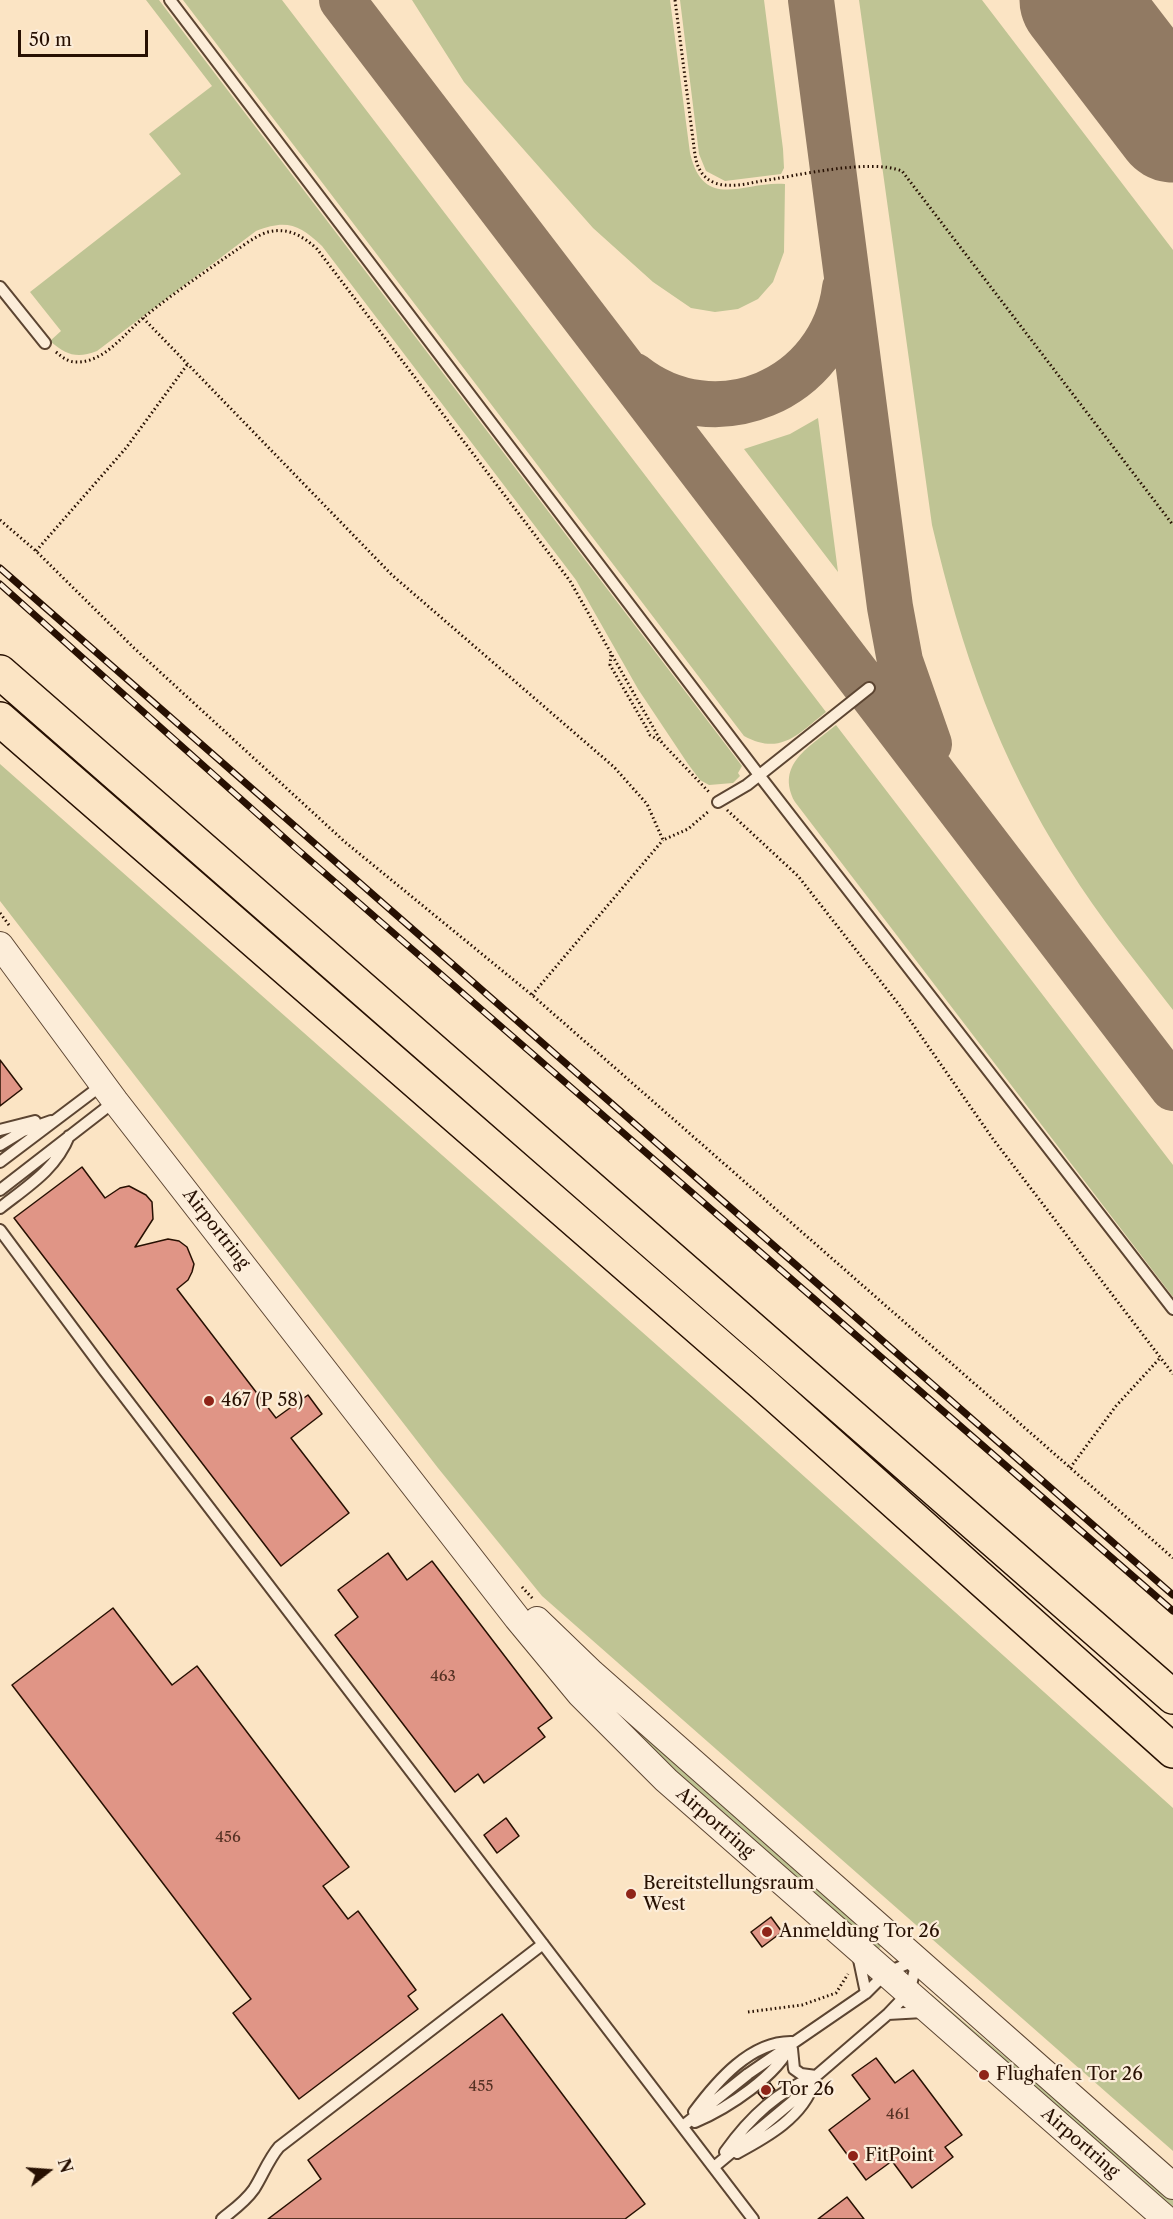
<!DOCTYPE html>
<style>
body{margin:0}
#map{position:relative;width:1173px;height:2219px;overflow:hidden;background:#fbe4c4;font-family:"Libre Caslon Text",serif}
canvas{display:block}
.north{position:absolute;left:18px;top:2141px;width:60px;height:60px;-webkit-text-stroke:4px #fcedd9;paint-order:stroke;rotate:73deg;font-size:16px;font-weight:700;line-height:24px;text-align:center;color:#271002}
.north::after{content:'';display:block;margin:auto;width:21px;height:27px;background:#271002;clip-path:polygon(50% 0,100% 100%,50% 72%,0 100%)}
.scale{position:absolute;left:18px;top:30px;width:130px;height:27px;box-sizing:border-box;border:3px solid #271002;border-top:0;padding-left:8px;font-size:18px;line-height:21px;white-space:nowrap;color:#271002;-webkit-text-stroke:4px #fcedd9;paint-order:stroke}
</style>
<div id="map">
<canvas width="1173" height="2219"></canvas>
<div class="north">N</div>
<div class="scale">50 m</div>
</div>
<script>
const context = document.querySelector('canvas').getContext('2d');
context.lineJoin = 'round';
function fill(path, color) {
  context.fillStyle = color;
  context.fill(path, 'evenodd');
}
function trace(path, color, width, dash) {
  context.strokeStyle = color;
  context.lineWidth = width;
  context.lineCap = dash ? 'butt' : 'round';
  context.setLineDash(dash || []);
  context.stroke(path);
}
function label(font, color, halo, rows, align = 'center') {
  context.font = font + ' "Libre Caslon Text",serif';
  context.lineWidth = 4.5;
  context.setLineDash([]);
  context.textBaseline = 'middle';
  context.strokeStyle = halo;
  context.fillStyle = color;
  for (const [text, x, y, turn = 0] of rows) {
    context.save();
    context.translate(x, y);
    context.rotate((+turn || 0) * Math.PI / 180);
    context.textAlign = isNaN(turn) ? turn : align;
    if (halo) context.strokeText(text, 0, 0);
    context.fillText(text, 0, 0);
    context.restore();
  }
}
fill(new Path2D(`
 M146 0H159L742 766 738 773 740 776 733 783 709 785 700 780 688 764 638 689 576 580 322 246C299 224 286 219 256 231L97 351C77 359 66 355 50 341L61 331 30 292 181 174 149 134 212 86Z
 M183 0H282L826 712C798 734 781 756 744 736Z
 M412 0H670L690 153C704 213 745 180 785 184L784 252 773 282 758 299 738 309 715 312 691 308 653 282 593 228 464 82Z
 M680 0H764L783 149 784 168 781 174 725 181 706 171 699 154Z
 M859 0H982L1173 250V1010C1137 963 1099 917 1068 867 997 756 962 652 932 525Z
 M818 418 838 572 744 449 790 434Z
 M836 725 1173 1165V1297L795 802C775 764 810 747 836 725Z
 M0 764 737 1416 1173 1808V2151L542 1596 438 1468 0 901Z
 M559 1654 883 1943 877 1952 614 1718Z
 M931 1994 1173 2199V2211L929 1997Z`), '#bfc494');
trace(new Path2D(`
 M342 0 1173 1088
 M811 0 890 607 900 661 929 744
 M633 375C715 440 832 390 845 288`), '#917a63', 46);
trace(new Path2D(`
 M1078 0 1173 124`), '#917a63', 117);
const building = new Path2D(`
 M0 1060 22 1089 0 1106Z
 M82 1167 105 1198 120 1188 129 1186 146 1195 152 1202 153 1219 135 1247 168 1239 179 1241 187 1247 194 1264 192 1272 188 1280 177 1289 276 1418 308 1395 322 1414 291 1438 349 1513 281 1566 14 1218Z
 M388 1553 407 1580 432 1561 552 1718 538 1728 545 1737 484 1783 478 1774 455 1792 335 1635 358 1617 338 1590Z
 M113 1608 172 1685 197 1666 349 1867 323 1886 348 1919 358 1911 416 1990 408 1996 418 2009 299 2099 233 2013 251 1999 12 1685Z
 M506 1818 519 1836 497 1853 484 1835Z
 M771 1917 782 1932 762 1947 751 1932Z
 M502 2014 645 2204 625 2219H268L321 2179 308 2160Z
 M876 2058 895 2083 913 2070 962 2135 945 2147 953 2157 912 2188 892 2161 866 2180 829 2130 870 2099 852 2075Z
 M770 2083 775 2090 763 2099 758 2093Z
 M847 2197 864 2219H818Z`);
fill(building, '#e09586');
trace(building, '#271002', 1.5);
const service = new Path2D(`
 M170 0 759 775 1173 1309
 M0 287 45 343
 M718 802 747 785 869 688
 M0 1130 35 1121
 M0 1145 23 1131 51 1121
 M0 1162 102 1085
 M0 1190 115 1101
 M0 1208C28 1186 56 1169 69 1136
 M0 1230 104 1370 753 2219
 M858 1955 866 1993
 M888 2014 923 2012
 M792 2049 794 2069 801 2074 816 2076
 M694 2112C717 2081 751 2041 792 2042
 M695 2122C728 2108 777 2076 792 2043
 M683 2126 748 2074 866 1993 886 1973 916 1960
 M725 2152C747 2121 776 2092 812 2078
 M737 2153C767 2137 803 2117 814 2082
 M714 2167 793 2101 816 2076 888 2014 909 1992 917 1962
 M222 2219C233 2210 245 2202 254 2189 263 2175 268 2160 279 2147L543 1944`);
const tertiary = new Path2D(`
 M0 945 115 1101 517 1618 580 1694 666 1780 1166 2219
 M537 1620 592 1673 1173 2186`);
const motorway = new Path2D(`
 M0 672 1173 1697
 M0 719 763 1384 1173 1751`);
trace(service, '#5c4532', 14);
trace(tertiary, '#5c4532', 28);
trace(motorway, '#271002', 36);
trace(new Path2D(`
 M675 0 695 155C697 167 702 178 715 183 730 188 746 184 761 181 797 176 869 158 902 171L1173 525
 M143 318 392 575 614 767 647 804 663 840 688 829 709 811
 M56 352C62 357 68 362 76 362 104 363 124 334 143 318 171 295 202 274 232 253 243 246 255 236 268 232 288 227 303 236 317 249L570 581 662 743 709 792
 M0 520 36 551 134 648 345 842 532 995 1173 1558
 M36 551 126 448 187 365
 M611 655 610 665 646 727 650 735 662 742
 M727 810 798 876 900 1006 993 1139 1173 1374
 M0 913 9 925
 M532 995 663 840
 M1070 1468 1116 1406 1160 1358
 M522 1587 534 1600
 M748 2012 802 2005 836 1993 848 1974`), '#271002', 3, [1.5, 3]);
trace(service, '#fcedd9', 10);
trace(tertiary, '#fcedd9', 26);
trace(motorway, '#fbe4c4', 33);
const rail = new Path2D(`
 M0 568 1173 1595
 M0 584 298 850 1173 1611`);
trace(rail, '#271002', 7);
trace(rail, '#fcedd9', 4.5, [14]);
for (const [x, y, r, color] of [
 [209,1401,6,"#8f2418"],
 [631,1894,6,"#8f2418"],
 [767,1932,6,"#8f2418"],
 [984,2075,6,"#8f2418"],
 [766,2090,6,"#8f2418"],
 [853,2156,6,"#8f2418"]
]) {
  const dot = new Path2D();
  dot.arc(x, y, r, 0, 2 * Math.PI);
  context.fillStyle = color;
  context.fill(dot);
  trace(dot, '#fcedd9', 2);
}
label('15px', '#553123', null, [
 ["463",443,1677],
 ["456",228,1838],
 ["455",481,2087],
 ["461",898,2115]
]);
label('18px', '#271002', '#fcedd9', [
 ["Airportring",216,1229,52],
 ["Airportring",715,1823,41],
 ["Airportring",1080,2143,41]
]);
label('18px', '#271002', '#fcedd9', [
 ["467 (P 58)",221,1401],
 ["Bereitstellungsraum",643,1884],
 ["West",643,1905],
 ["Anmeldung Tor 26",779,1932],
 ["Flughafen Tor 26",996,2075],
 ["Tor 26",778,2090],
 ["FitPoint",865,2156]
], 'left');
</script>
